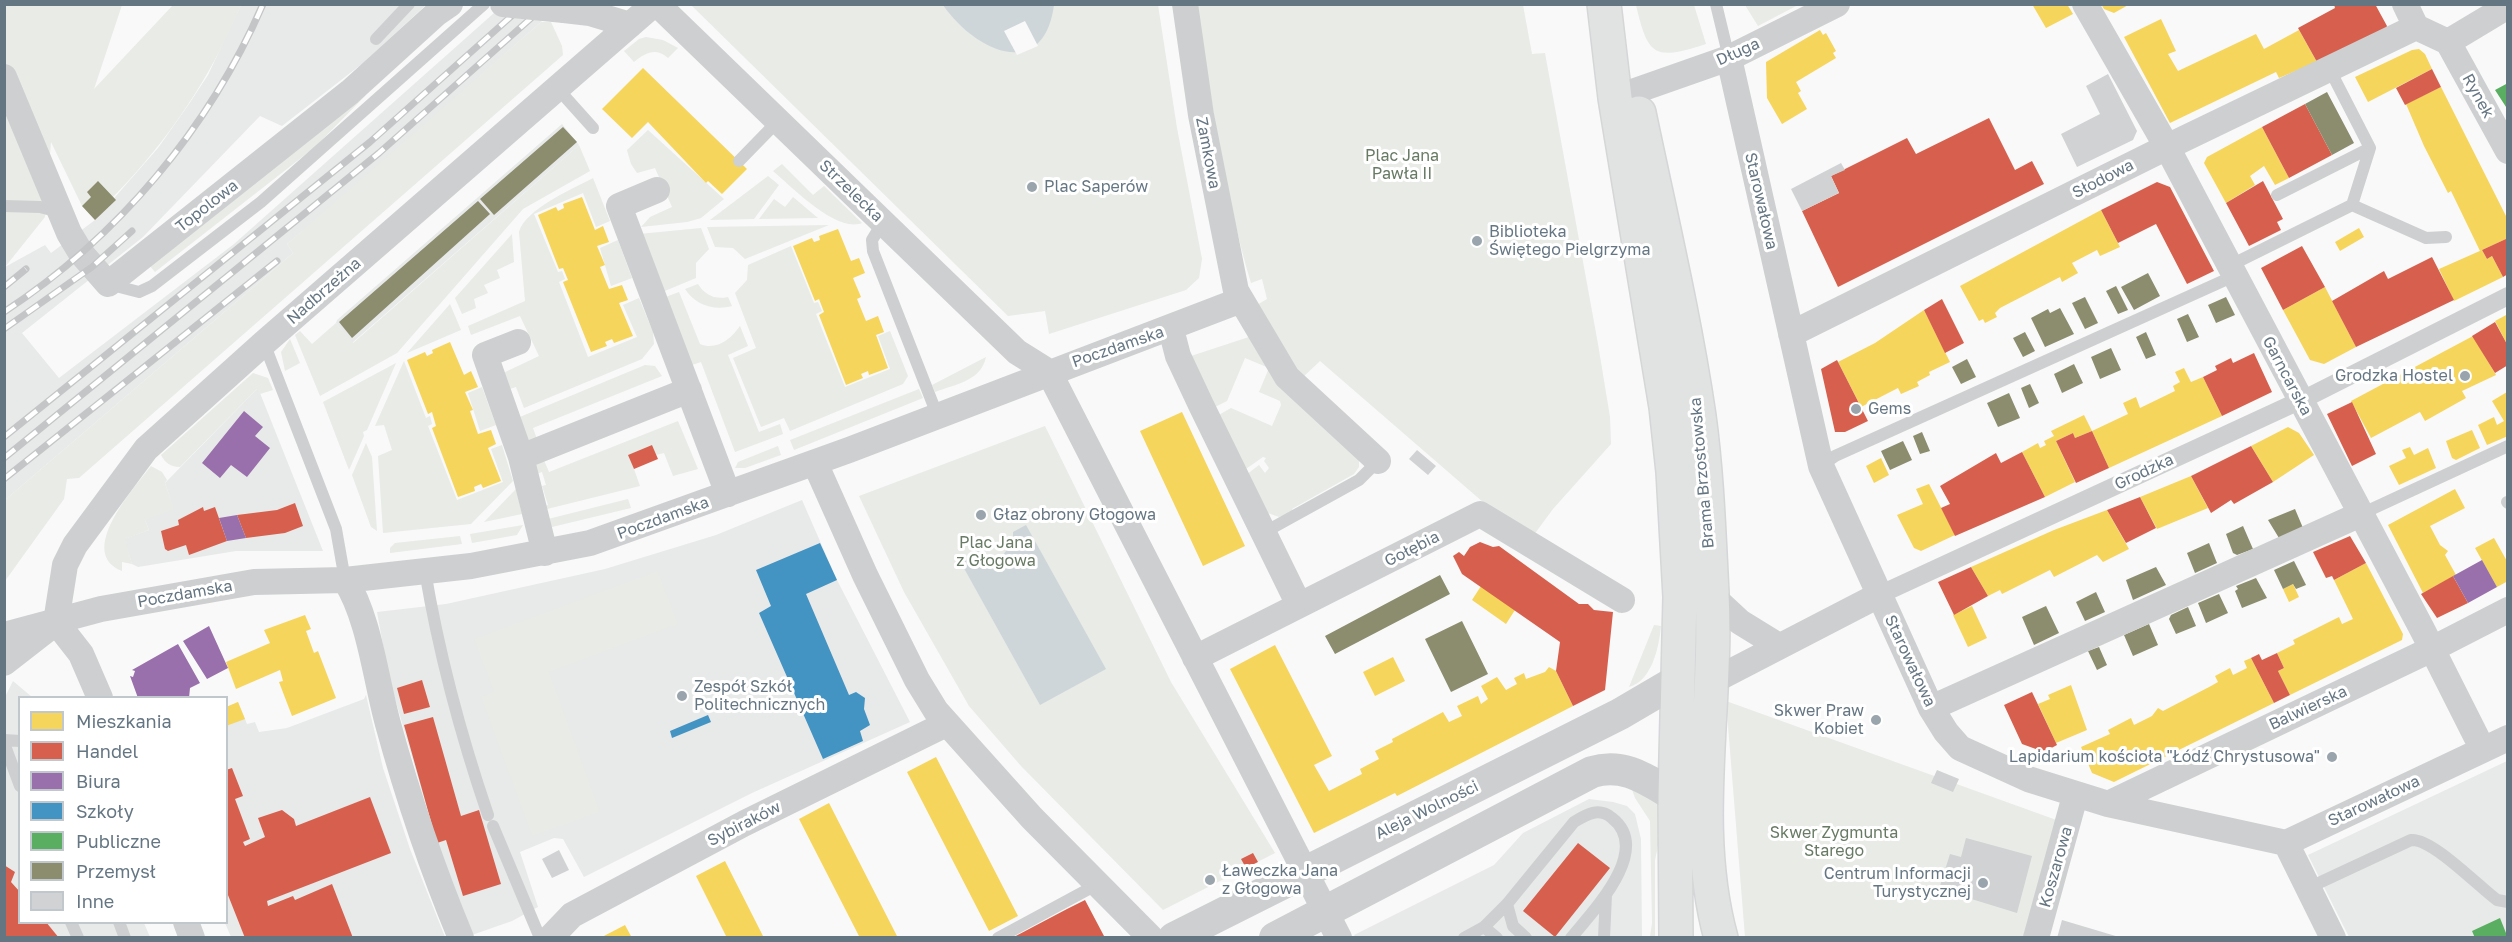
<!DOCTYPE html>
<meta charset="utf-8">
<style>
body{margin:0}
#map{position:relative;width:2512px;height:942px;overflow:hidden;background:#f9f9f9;font-family:"Golos Text",sans-serif}
canvas{display:block}
.frame{position:absolute;inset:0;border:6px solid #657683;pointer-events:none}
.legend{position:absolute;left:18px;top:696px;width:210px;height:228px;box-sizing:border-box;background:#fff;border:2px solid #c1c8cd;margin:0;padding:8px 10px;list-style:none;font-size:18px;color:#657683}
.legend li{display:flex;align-items:center;gap:12px;height:30px}
.legend b{width:30px;border:2px solid #c1c8cd}
</style>
<div id="map">
<canvas width="2512" height="942"></canvas>
<div class="frame"></div>
<ul class="legend">
<li><b style="height:16px;background:#f6d55c"></b>Mieszkania</li>
<li><b style="height:16px;background:#d6604d"></b>Handel</li>
<li><b style="height:16px;background:#9970ab"></b>Biura</li>
<li><b style="height:16px;background:#4393c3"></b>Szkoły</li>
<li><b style="height:16px;background:#5aae61"></b>Publiczne</li>
<li><b style="height:16px;background:#8c8c6e"></b>Przemysł</li>
<li><b style="height:16px;background:#d0d2d3"></b>Inne</li>
</ul>
</div>
<script>
const context = document.querySelector('canvas').getContext('2d');
context.lineJoin = 'round';
function fill(path, color) {
  context.fillStyle = color;
  context.fill(path, 'evenodd');
}
function trace(path, color, width, dash) {
  context.strokeStyle = color;
  context.lineWidth = width;
  context.lineCap = dash ? 'butt' : 'round';
  context.setLineDash(dash || []);
  context.stroke(path);
}
function label(font, color, halo, rows, align = 'center') {
  context.font = font + ' "Golos Text",sans-serif';
  context.lineWidth = 6;
  context.setLineDash([]);
  context.textBaseline = 'middle';
  context.strokeStyle = halo;
  context.fillStyle = color;
  for (const [text, x, y, turn = 0] of rows) {
    context.save();
    context.translate(x, y);
    context.rotate((+turn || 0) * Math.PI / 180);
    context.textAlign = isNaN(turn) ? turn : align;
    if (halo) context.strokeText(text, 0, 0);
    context.fillText(text, 0, 0);
    context.restore();
  }
}
fill(new Path2D(`
 M241 5H426L363 63 282 126 260 116 143 237 22 333 59 378 234 244 503 5H560L363 180 287 244 293 253 5 500V267L45 245 51 253 95 220 158 148 189 104 208 75Z
 M562 124 579 145 352 343 336 323 337 320Z
 M258 388 323 551H236L138 567 132 564 124 539 149 530 145 520 171 501 165 483Z
 M802 500 837 580 910 722 752 793 584 877 563 839 554 838 520 852 538 907 512 921 472 935 437 843 389 678 377 612 446 604 605 569 716 535Z
 M13 681 32 697 20 698V922L144 923 150 937 5 938 4 699Z
 M366 695 383 768 410 849 445 937H231L225 923 227 707 238 702 247 724 255 722 259 732 287 728 364 699Z
 M2507 761V937H2349L2308 855Z
 M1589 799 1613 802 1627 806 1635 814 1641 839 1642 937 1356 938 1354 935 1494 865 1523 833Z`), '#e8e9e9');
fill(new Path2D(`
 M5 5H122L94 89 173 5H241C211 77 168 141 113 197L116 200 95 220 82 206 51 142 45 217 5 267Z
 M691 5H1158L1177 128 1202 259 1199 278 1186 290 1049 334 1045 311 1008 316Z
 M1197 5H1523L1532 54 1545 53 1598 344 1610 417 1611 444 1553 509 1533 536 1491 509 1320 361 1300 380 1257 305 1267 299 1262 279 1251 283C1224 192 1211 98 1197 5Z
 M1636 5H1694L1706 44C1654 61 1648 56 1636 5Z
 M1745 5H1798L1758 26Z
 M541 22H551L562 46 563 55 79 478 67 479 64 499 5 581V500L293 253 287 244Z
 M646 37 663 40 678 48 668 58C656 47 645 53 634 62L624 51 639 39Z
 M367 94 315 147 155 272 149 265Z
 M648 130 724 199 701 218 687 222 641 227 650 217 672 207 655 168 637 173 631 164 627 150Z
 M579 145 590 171 523 209 397 353 320 396 295 335 300 331 312 344 336 323 353 343Z
 M782 164 813 195 824 186 862 223C836 233 792 187 773 171Z
 M768 176 779 185 754 219 710 220Z
 M593 178 610 221 596 227 583 193 534 214 558 272 562 271 565 279 559 282 588 357 637 337 623 305 639 298 653 332 654 344 642 359 524 408 516 387 504 391 501 374 539 356 520 316 471 335 468 326 525 301 519 232C525 209 573 189 593 178Z
 M793 197 818 218 759 219 774 199 785 207Z
 M829 225 745 259 733 248 715 247 707 227Z
 M701 228 709 249 696 263V278L660 293 639 234Z
 M512 234 514 262 497 270 500 278 484 285 488 293 474 299 476 308 462 314 455 298Z
 M618 240 632 278 611 286 600 248Z
 M791 246 814 303 818 302 822 311 816 314 845 387 890 369 878 336 890 331 908 376 903 384 790 431 784 418 761 427 733 358 756 348 735 293 747 280 748 265Z
 M698 284C705 295 715 300 728 297L732 306C714 311 695 305 685 289Z
 M679 292 700 344C716 351 731 339 740 326L748 346 728 355 759 432 780 424 783 434 735 452 701 362 689 366 663 298Z
 M450 304 461 330 407 353Z
 M1255 335 1359 457V467L1354 474 1292 509 1294 512 1279 517 1265 512 1246 475 1259 465 1265 473 1269 468 1264 461 1266 458 1263 457 1243 471 1217 416 1231 408 1272 426 1281 405 1280 401 1259 392 1269 368 1245 358 1227 401 1213 408 1188 357Z
 M290 339 300 363 285 371 281 352Z
 M986 357C981 381 956 384 935 392L932 385Z
 M404 361 426 418 430 416 432 424 428 426 457 500 503 482 491 449 502 445 513 481 471 524 383 533 378 456 392 450 384 425 375 426Z
 M396 363 367 430 363 432 364 436 349 470 323 402Z
 M645 365 655 366 662 376 533 428 538 442 526 447 515 419Z
 M253 373 268 378 273 390 260 394 257 389 180 467C171 467 165 463 161 455Z
 M482 387 496 425 480 431 468 393Z
 M919 389 923 398 794 450 790 440Z
 M678 421 698 469 673 476 664 453 656 455 652 445 629 455 640 486 543 510 542 507 548 505 542 486 546 485 542 472 533 475 530 461 543 458 549 472Z
 M1045 426 1171 682 1275 853 1163 910 1021 766 969 706 904 592 859 496Z
 M366 443 372 457 377 531 371 527 352 475Z
 M778 446 781 455 745 468H735L738 462Z
 M151 466 162 472 167 480 165 483 174 509 145 520 149 530 125 539 132 564 122 562V571C76 553 133 489 151 466Z
 M516 489 522 514 484 522Z
 M628 499 631 508 552 527 544 520Z
 M523 525 517 535 472 543 470 534Z
 M460 536 462 544 390 553V548L395 543Z
 M658 571 678 624 549 672 600 812 532 836 481 697 494 692 474 639Z
 M1654 625 1661 626C1659 647 1652 681 1629 687Z
 M1726 701 2062 822 2028 937H1745Z
 M1630 784 1654 799 1660 807 1661 832 1655 860V937H1650L1652 923 1650 821 1635 798Z`), '#e8ebe6');
fill(new Path2D(`
 M943 5H1054C1043 84 974 50 943 5Z
 M1026 525 1106 669 1040 705 960 561 978 551 987 558 1003 555 1013 542V532Z`), '#ced6d9');
fill(new Path2D(`
 M1025 21 1038 46 1017 55 1004 31Z`), '#f9f9f9');
fill(new Path2D(`
 M2032 4H2067L2073 14 2046 28Z
 M2101 4H2130L2114 13 2104 9Z
 M2161 19 2176 51 2168 54 2178 71 2256 34 2264 49 2299 30 2317 62 2279 78 2276 72 2170 123 2124 37Z
 M1820 30 1823 35 1826 33 1836 51 1833 53 1836 58 1796 82 1801 91 1798 93 1807 109 1782 124 1767 98 1766 62Z
 M2419 49 2425 54 2432 69 2368 102 2355 77 2412 50Z
 M643 68 747 169 722 194 708 181 706 183 648 122 632 138 602 109Z
 M2441 87 2508 220V238L2480 251 2451 191 2448 193 2424 146 2406 104Z
 M2262 127 2289 178 2275 185 2264 166 2250 176 2255 185 2226 203 2204 163 2207 157Z
 M582 197 595 230 603 226 609 242 597 246 605 265 600 267 609 289 622 285 628 300 619 303 633 336 614 343 612 339 605 342 607 346 591 352 563 282 568 280 563 268 559 269 538 215 556 207 558 211 564 208 563 204Z
 M2101 210 2120 247 2100 256 2097 250 2072 263 2078 273 2062 282 2060 277 2000 308 1995 313 1997 317 1985 323 1983 319 1979 321 1960 286Z
 M2359 228 2364 237 2340 251 2335 242Z
 M838 229 851 261 859 258 865 273 853 278 861 297 857 299 866 321 878 316 884 332 876 335 888 368 869 375 868 371 861 374 863 378 846 385 819 315 824 312 819 299 815 301 793 246 812 238 814 242 820 240 819 236Z
 M2482 250 2487 259 2492 256 2503 277 2454 301 2439 269Z
 M2325 287 2356 347 2324 364 2310 360 2283 310Z
 M1924 310 1950 362 1929 372 1930 375 1917 382 1919 386 1901 394 1898 388 1861 407 1838 362 1875 343Z
 M2508 314V346L2495 321Z
 M2473 336 2496 375 2462 391 2466 398 2425 421 2420 412 2371 438 2351 401Z
 M450 342 464 375 471 371 478 387 465 392 473 410 470 411 478 434 491 430 496 444 488 448 501 481 483 488 481 484 474 487 475 491 458 497 432 428 436 426 432 412 428 414 407 360 425 352 427 356 433 353 432 350Z
 M2184 368 2191 382 2203 377 2222 416 2109 468 2092 431 2128 414 2123 403 2136 397 2140 408 2175 391 2173 386 2180 382 2175 372Z
 M2507 392 2508 436 2487 445 2478 425 2494 417 2497 425 2504 421 2492 401Z
 M1182 412 1245 546 1203 566 1140 431Z
 M2084 415 2092 431 2075 438 2073 433 2056 441 2075 482 2045 497 2022 452 2038 443 2040 448 2046 445 2044 441 2054 436 2051 431Z
 M2288 427 2299 433 2314 455 2273 482 2251 446Z
 M2472 430 2480 448 2456 460 2452 458 2446 441Z
 M2410 447 2414 455 2428 448 2436 468 2399 485 2389 466 2406 458 2402 450Z
 M1881 458 1889 475 1874 483 1866 466Z
 M2191 476 2208 508 2157 529 2140 497Z
 M1929 484 1955 535 1921 551 1914 548 1897 515 1923 504 1916 489Z
 M2455 489 2465 508 2430 526 2440 545 2448 551 2445 555 2456 575 2423 593 2388 525Z
 M2107 510 2129 549 2103 562 2097 555 2054 577 2050 570 2002 594 2000 590 1988 596 1971 567 2054 530Z
 M2494 538 2508 563V581L2497 587 2475 548Z
 M2366 563 2403 634 2402 640 2290 695 2278 671 2284 668 2277 653 2295 644 2293 640 2339 617 2342 624 2353 619 2334 580Z
 M2293 584 2299 597 2289 602 2283 589Z
 M1481 586 1515 610 1506 624 1472 600Z
 M1972 606 1987 638 1968 647 1953 615Z
 M305 615 311 629 306 631 314 653 318 651 336 698 292 716 279 682 283 681 280 670 236 689 226 662 270 643 264 630Z
 M1275 645 1332 756 1314 765 1329 791 1362 774 1360 769 1379 759 1375 751 1393 742 1392 739 1443 712 1449 722 1462 716 1457 706 1478 696 1481 704 1488 699 1481 686 1497 677 1506 690 1517 684 1514 678 1524 673 1526 679 1545 672 1549 667 1556 671 1573 706 1397 796 1395 793 1314 833 1230 669Z
 M1393 657 1405 681 1375 696 1363 672Z
 M2251 658 2274 703 2114 782 2092 773 2081 747 2110 734 2108 730 2131 718 2134 725 2152 716 2158 708 2163 711 2211 686 2218 682 2215 676 2230 668 2233 675 2247 668 2244 661Z
 M2071 685 2087 730 2056 743 2038 704 2050 699 2048 695Z
 M238 702 245 719 226 726V707Z
 M936 757 1018 916 989 931 907 772Z
 M829 803 898 938H860L799 819Z
 M725 861 764 938H727L696 876Z
 M625 925 632 938H600Z`), '#f6d55c');
fill(new Path2D(`
 M2334 4H2375L2387 26 2385 32 2317 62 2298 28 2335 8Z
 M2432 69 2441 87 2405 105 2396 88Z
 M2305 104 2332 155 2289 178 2262 127Z
 M1989 118 2015 170 2032 161 2044 184 1838 287 1802 211 1839 193 1831 176 1907 138 1916 154Z
 M2263 181 2283 219 2277 222 2281 230 2249 246 2226 203Z
 M2157 182 2170 187 2214 271 2187 284 2156 224 2118 243 2101 210Z
 M2508 238V274L2503 277 2492 256 2487 259 2482 250Z
 M2302 246 2325 287 2283 310 2261 268Z
 M2432 257 2454 300 2356 347 2332 301 2384 271 2388 279Z
 M1942 299 1964 343 1945 353 1924 310Z
 M2495 322 2508 346V365L2495 373 2472 336Z
 M2254 353 2272 392 2222 416 2203 377 2217 370 2215 366 2231 358 2233 363Z
 M1837 360 1868 421 1845 432H1835L1821 369Z
 M2352 402 2376 454 2352 466 2327 414Z
 M2092 431 2109 468 2076 483 2056 441 2073 433 2075 438Z
 M652 445 658 459 634 469 628 455Z
 M2251 446 2273 482 2234 504 2231 500 2211 513 2191 476Z
 M2022 452 2045 497 1955 536 1941 508 1950 504 1940 486 1996 453 2001 463Z
 M2140 497 2156 528 2126 543 2107 510Z
 M295 503 303 526 285 533 246 538 237 515 277 510Z
 M203 507 204 511 215 507 227 541 189 555 186 545 168 551 165 549 161 531 179 525 178 520Z
 M2350 536 2366 563 2334 580 2332 576 2326 578 2313 552Z
 M1480 542 1493 547 1499 546 1579 604H1588L1594 610 1613 612 1605 690 1573 706 1556 671 1560 642 1462 574 1453 556 1459 552 1464 556 1470 547Z
 M1971 567 1988 596 1954 615 1938 582Z
 M2453 576 2468 603 2437 618 2421 594Z
 M2277 653 2284 668 2278 671 2290 695 2274 703 2251 658 2259 654 2262 660Z
 M422 680 430 707 404 714 397 688Z
 M2032 692 2057 745 2044 752 2022 744 2004 705Z
 M433 717 461 816 479 810 501 884 463 896 446 840 437 843 404 725Z
 M232 768 243 796 235 799 250 839 243 842 245 846 265 837 258 818 282 810 294 819 296 826 370 797 391 853 267 901 268 906 293 896 295 900 332 884 353 938H245L226 890V770Z
 M1578 843 1610 868 1555 937 1523 911Z
 M1253 853 1258 862 1246 868 1241 859Z
 M4 865 15 872 11 882 20 892V922H46L59 938H4Z
 M1085 900 1104 936 1012 938 1067 909Z`), '#d6604d');
fill(new Path2D(`
 M244 411 263 427 255 436 270 448 247 477 231 465 220 478 202 463Z
 M237 515 246 538 227 541 219 518Z
 M2482 560 2497 587 2468 603 2453 576Z
 M209 626 228 668 207 679 183 641Z
 M178 644 200 683 190 688 189 698H138L130 676 133 677 135 671 132 670Z`), '#9970ab');
fill(new Path2D(`
 M820 543 837 580 806 594 849 695 856 692 865 698 864 709 870 725 860 731 863 741 823 759 759 613 771 606 756 570Z
 M708 715 711 722 672 738 670 731Z`), '#4393c3');
fill(new Path2D(`
 M2508 83V110L2495 90Z
 M2500 918 2508 938H2475L2472 931Z`), '#5aae61');
fill(new Path2D(`
 M2327 92 2354 143 2332 155 2305 104Z
 M563 127 577 142 494 215 480 199Z
 M98 181 116 200 95 220 82 206 91 197 87 192Z
 M478 201 490 214 352 338 339 322Z
 M2148 273 2160 296 2134 310 2121 287Z
 M2116 286 2128 310 2118 314 2106 291Z
 M2085 297 2098 323 2085 329 2072 303Z
 M2226 297 2235 315 2216 323 2208 305Z
 M2060 308 2074 334 2045 347 2031 318 2048 309 2050 313Z
 M2188 314 2199 337 2187 342 2177 319Z
 M2025 332 2035 351 2023 357 2013 338Z
 M2146 332 2156 355 2146 359 2136 337Z
 M2111 348 2121 370 2100 379 2091 357Z
 M1967 359 1976 377 1961 384 1952 367Z
 M2074 364 2083 383 2062 393 2054 374Z
 M2030 384 2039 403 2029 408 2021 388Z
 M2009 393 2020 418 1998 427 1987 403Z
 M1922 432 1930 451 1920 454 1913 436Z
 M1903 441 1912 460 1890 470 1881 451Z
 M2295 509 2303 528 2279 538 2268 520Z
 M2243 526 2253 549 2237 555 2233 553 2226 534Z
 M2209 543 2217 563 2195 573 2187 553Z
 M2294 561 2306 585 2296 589 2293 584 2283 589 2274 570Z
 M2156 567 2166 585 2133 600 2126 580Z
 M1440 575 1450 594 1335 654 1325 636Z
 M2256 578 2267 598 2242 608 2235 591 2238 589 2236 586Z
 M2096 592 2105 612 2085 621 2076 602Z
 M2219 594 2228 613 2206 623 2198 603Z
 M2046 606 2059 633 2034 645 2022 617Z
 M2188 607 2196 626 2176 634 2169 619 2171 615Z
 M1462 621 1488 674 1451 692 1425 639Z
 M2149 624 2158 645 2133 656 2124 635Z
 M2099 647 2107 665 2097 670 2088 651Z`), '#8c8c6e');
fill(new Path2D(`
 M2108 74 2137 131 2133 140 2077 167 2061 134 2100 114 2086 86Z
 M1841 163 1845 170 1831 176 1839 193 1802 211 1791 189Z
 M1417 450 1436 466 1428 475 1409 459Z
 M1937 770 1959 779 1953 792 1931 783Z
 M1966 838 2032 856 2017 913 1939 889 1950 854 1961 857Z
 M559 850 569 870 552 878 542 859Z
 M2062 920 2119 937V938H2057Z`), '#d0d2d3');
const primary = new Path2D(`
 M1604 4 1615 98 1666 407 1673 472 1680 597 1675 796 1676 938
 M1639 113C1660 214 1684 314 1699 416 1707 474 1709 535 1712 593 1718 707 1690 826 1721 938`);
trace(primary, '#d5d6d7', 36);
trace(new Path2D(`
 M1716 4 1729 58
 M376 39 409 4
 M2330 70 2370 148 2352 205 2426 238 2446 237
 M558 89 593 128
 M739 161 778 121
 M2277 195 2370 148
 M4 206 40 207 59 212
 M883 222 872 240 873 251 938 417
 M2229 266 2352 205
 M108 284 139 292 152 286 261 202 484 4
 M264 343 336 529 345 580
 M1821 466 1835 456 2234 276
 M2507 502 2508 503
 M2361 514 2508 446
 M1263 533 1359 480 1378 461
 M425 571C439 654 461 736 488 815
 M4 740 20 741
 M4 743 20 786
 M493 826 540 938
 M2308 888 2411 840C2432 838 2478 886 2497 900L2508 902
 M1507 904 1513 926 1526 938
 M71 922 78 938
 M119 922 125 938
 M1484 927 1507 904 1574 822C1587 814 1599 807 1612 818 1653 850 1593 911 1571 938
 M998 938 1098 884
 M1464 938 1484 927 1497 938
 M1604 938 1606 895`), '#cecfd0', 12);
trace(new Path2D(`
 M1879 595 2312 395 2508 296`), '#cecfd0', 18);
trace(new Path2D(`
 M657 4 1017 352 1049 372
 M1185 4 1201 115 1236 291 1287 377 1378 461
 M2085 4 2167 147 2422 629 2483 750
 M2405 4 2416 27
 M564 10 590 13 630 25
 M2416 27 2448 42 2508 151
 M2448 42 2508 6
 M1729 58 1821 466 1931 708 1946 732 1960 748 2028 779 2108 804 2286 843 2508 738
 M4 77 69 233 81 253 108 284 350 92 437 13 450 4
 M1635 91 1729 58 1837 4
 M657 190 619 206 728 494
 M1171 329 1178 356 1201 405 1299 605
 M1791 334 2167 147 2416 27
 M518 342 485 355 521 457 545 553
 M1049 372 1339 938
 M521 457 689 390
 M815 463 865 575 917 680 936 711 1032 818 1151 938
 M345 580C369 616 376 681 388 724 408 797 432 868 461 938
 M1712 596 1740 622 1779 646
 M56 622 65 565 75 545 146 449 264 343 654 4
 M56 622 81 654 100 698
 M4 635 101 609 254 582 345 580 471 566 590 543 849 450 1241 300
 M1195 658 1480 514 1622 600
 M4 663 49 628
 M1711 682 1879 595
 M1931 708 2361 514
 M2108 804 2432 649 2508 610
 M2286 843 2333 938
 M186 922 192 938
 M550 938 572 915 745 823 946 724
 M2036 938 2075 796`), '#cecfd0', 26);
trace(new Path2D(`
 M1174 938 1620 714 1678 680
 M1275 938 1592 772C1624 762 1647 780 1675 796`), '#cecfd0', 32);
trace(primary, '#e1e2e2', 33);
const rail = new Path2D(`
 M4 287 26 269
 M4 312C118 237 209 129 263 4
 M4 329 92 267 132 231
 M4 437 370 142 525 4
 M4 458 379 153 547 4
 M4 479 277 261`);
trace(rail, '#c3c5c6', 7);
trace(rail, '#fff', 4.5, [14]);
trace(new Path2D(`
 M503 4 564 10`), '#cecfd0', 26);
for (const [x, y, r, color] of [
 [1032,187,6,"#99a4ac"],
 [1477,241,6,"#99a4ac"],
 [2465,376,6,"#99a4ac"],
 [1856,409,6,"#99a4ac"],
 [981,515,6,"#99a4ac"],
 [682,696,6,"#99a4ac"],
 [1876,720,6,"#99a4ac"],
 [2332,757,6,"#99a4ac"],
 [1210,880,6,"#99a4ac"],
 [1983,883,6,"#99a4ac"]
]) {
  const dot = new Path2D();
  dot.arc(x, y, r, 0, 2 * Math.PI);
  context.fillStyle = color;
  context.fill(dot);
  trace(dot, '#fff', 2);
}
label('16px', '#657683', '#fff', [
 ["Długa",1738,52,-24],
 ["Rynek",2478,96,61],
 ["Zamkowa",1208,153,79],
 ["Słodowa",2103,179,-27],
 ["Strzelecka",851,191,44],
 ["Starowałowa",1761,201,77],
 ["Topolowa",207,206,-38],
 ["Nadbrzeżna",324,291,-41],
 ["Poczdamska",1118,347,-19],
 ["Garncarska",2287,376,62],
 ["Grodzka",2144,472,-25],
 ["Brama Brzostowska",1702,473,-95],
 ["Poczdamska",663,518,-20],
 ["Gołębia",1412,549,-27],
 ["Poczdamska",185,594,-10],
 ["Starowałowa",1910,661,65],
 ["Balwierska",2308,708,-25],
 ["Starowałowa",2374,801,-25],
 ["Aleja Wolności",1427,810,-26],
 ["Sybiraków",744,824,-27],
 ["Koszarowa",2056,867,-74]
]);
label('16px', '#687a64', '#fff', [
 ["Plac Jana",1402,156],
 ["Pawła II",1402,174],
 ["Plac Jana",996,543],
 ["z Głogowa",996,561],
 ["Skwer Zygmunta",1834,833],
 ["Starego",1834,851]
]);
label('16px', '#657683', '#fff', [
 ["Plac Saperów",1044,187],
 ["Biblioteka",1489,232],
 ["Świętego Pielgrzyma",1489,250],
 ["Grodzka Hostel",2453,376,"right"],
 ["Gems",1868,409],
 ["Głaz obrony Głogowa",993,515],
 ["Zespół Szkół",694,687],
 ["Politechnicznych",694,705],
 ["Skwer Praw",1864,711,"right"],
 ["Kobiet",1864,729,"right"],
 ["Lapidarium kościoła \"Łódź Chrystusowa\"",2320,757,"right"],
 ["Ławeczka Jana",1222,871],
 ["z Głogowa",1222,889],
 ["Centrum Informacji",1971,874,"right"],
 ["Turystycznej",1971,892,"right"]
], 'left');
</script>
